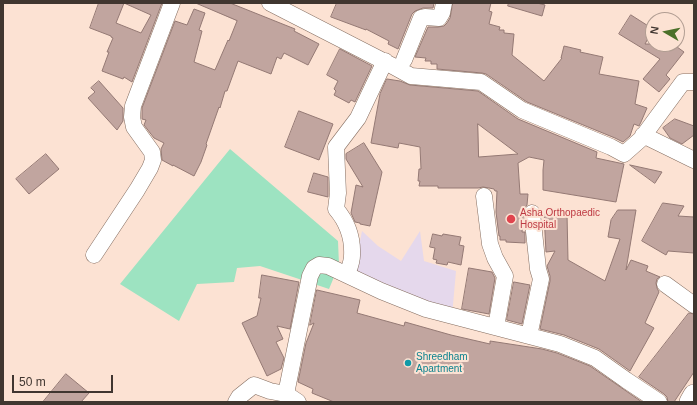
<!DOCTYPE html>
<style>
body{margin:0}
#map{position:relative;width:697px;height:405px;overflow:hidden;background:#fce2d3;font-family:Helvetica,sans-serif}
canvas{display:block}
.frame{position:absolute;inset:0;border:4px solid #403630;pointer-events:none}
.north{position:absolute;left:645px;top:12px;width:40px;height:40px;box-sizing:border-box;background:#fce2d3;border:1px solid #b19d92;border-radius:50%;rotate:279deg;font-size:11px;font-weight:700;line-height:16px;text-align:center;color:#403630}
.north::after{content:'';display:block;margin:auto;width:14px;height:18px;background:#4b7029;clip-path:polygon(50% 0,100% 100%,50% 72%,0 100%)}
.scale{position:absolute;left:12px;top:375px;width:101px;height:18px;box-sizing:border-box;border:2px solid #403630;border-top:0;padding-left:5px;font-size:12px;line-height:14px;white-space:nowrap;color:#403630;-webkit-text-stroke:3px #fce2d3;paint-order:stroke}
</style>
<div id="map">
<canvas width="697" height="405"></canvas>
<div class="frame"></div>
<div class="north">N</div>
<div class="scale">50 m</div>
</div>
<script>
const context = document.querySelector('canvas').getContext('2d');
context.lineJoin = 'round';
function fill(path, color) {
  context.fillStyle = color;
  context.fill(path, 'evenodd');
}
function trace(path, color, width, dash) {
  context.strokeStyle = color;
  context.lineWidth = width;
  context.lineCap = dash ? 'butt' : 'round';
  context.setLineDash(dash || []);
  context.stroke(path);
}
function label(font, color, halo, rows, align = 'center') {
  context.font = font + ' Helvetica,sans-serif';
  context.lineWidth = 4;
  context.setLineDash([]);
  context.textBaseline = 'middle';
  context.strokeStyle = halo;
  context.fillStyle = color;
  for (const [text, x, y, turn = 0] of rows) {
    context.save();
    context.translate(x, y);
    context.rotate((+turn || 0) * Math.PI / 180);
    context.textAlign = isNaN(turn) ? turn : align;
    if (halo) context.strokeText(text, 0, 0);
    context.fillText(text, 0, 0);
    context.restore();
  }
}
fill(new Path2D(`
 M362 231 378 246 401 261 420 231 424 261 456 271 452 316 354 272Z`), '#e5d8ec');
fill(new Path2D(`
 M230 149 338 241 339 265 329 289 260 266 237 268 234 282 197 284 179 321 120 284Z`), '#9de3c1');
const building = new Path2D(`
 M99 3H124L116 23 141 33 151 15 124 3H162L132 82 124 77 123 79 102 71 109 52H107L113 38 111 37V36L90 28Z
 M196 3H230L295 29 294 31 319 44 308 65 284 53 281 59 277 57 271 74 238 61 227 91H225L220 108 219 107 206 144 207 145 201 162 194 176 173 165V166L162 160 161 149 164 143 154 138 144 125 146 120 142 119V108L175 21 187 25 194 9 205 13 199 30 202 31 194 62 215 70 228 40 229 41 237 21Z
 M337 3H434L433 8H423L415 11 412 14 398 49 388 44 389 41 366 29V30L331 17Z
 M453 3H491L489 11 492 12 489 24 500 27 499 30H504V33L514 34 512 55 544 81 562 58H561L564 46 581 50 580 52 603 57 599 74 639 81 635 104 647 108 641 122 639 126 634 124 630 136 623 142 615 138 527 102 486 74 482 73 437 69V64H431V61H425L426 58 415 57 428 27H438L444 26 447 23 450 18Z
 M509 3H537L545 5 542 16 508 6Z
 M631 15 653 29 645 44H673L684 52 666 75 670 79 659 92 643 79 660 59 619 34Z
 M340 49 372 66 355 102 351 100 349 103 334 95 336 91 334 89 338 81 327 75Z
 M387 79 400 81 410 85 478 91 518 119 597 152 596 158 624 164 616 202 543 190V170L544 160 529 157 518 163 520 194H528L527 205 524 209 523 214V220L522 232H525V243L506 242V240H500V236H499L496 212 497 191H495L494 189 489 188 483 187 478 188H438V186H419L420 181H418L419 169H421L420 147 399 143 398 148 371 143 380 94ZM478 124 518 154 479 157Z
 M99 81 123 108V121L117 130 88 98 95 92 91 88Z
 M299 111 333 124 319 160 285 147Z
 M675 119 694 126V135L682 144 670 138 663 128Z
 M364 143 382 172 370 226 360 224V223L355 222 351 213 356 185 363 187 346 159V154Z
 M46 154 59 169 29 194 16 179Z
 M630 165 662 172 655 183Z
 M314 173 328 177V197L308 192Z
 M663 203 684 206 678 216 694 217V253L668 251 666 255 642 241Z
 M618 210H636L626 270 631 260 648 266 646 271 660 277 657 279 656 283 657 288 659 292 645 323 654 328 630 371 599 349 564 335 540 329 550 281V276L547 266 555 251 546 252 544 214H567L568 260 605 281 620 239 608 237 611 220Z
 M433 234 442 236 443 234 461 237 459 245 464 246 461 265 448 262 447 265 436 263 437 260 433 259 435 248 430 247Z
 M469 268 492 272 495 278 489 314 462 309Z
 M262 275 299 282 290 329 277 326 283 339 276 342 284 358 281 369 267 376 242 323 257 316 261 298H259Z
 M514 282 530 285 522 324 507 320Z
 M317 290 360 300 357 313 404 326 405 322 451 335 490 344V341L542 349 557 353 590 366 642 402H334L312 393 313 389 298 382 306 343 314 323 310 325Z
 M689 313 694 314V372L674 402H668L667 397 664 394 639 377Z
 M66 374 89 393 81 402H43Z`);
fill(building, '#c1a59f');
trace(building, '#947974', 1);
const minor = new Path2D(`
 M270 3 391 65 411 76 481 82 522 110 611 147 624 154 641 139 683 82H694
 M404 60 421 18 425 17 439 18 442 13 444 3
 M643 135 694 160
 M484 196 490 244 495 258 505 276 496 327
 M94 255 137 190 150 168 153 160 152 152 134 127 132 117 133 106 172 3
 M347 275C349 269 352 262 352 256 353 238 348 223 336 209L338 193 336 147 358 118 385 61
 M665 284 694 305
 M529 336 541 279 538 269 532 213
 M286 394 310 276 314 268 319 265 328 266 347 275 381 291 426 309 560 344 595 358 626 380 659 402
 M236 402 239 397 254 385 270 391 286 394 298 402`);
const major = new Path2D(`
 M690 402 694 395`);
trace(minor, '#846d60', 17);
trace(major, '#846d60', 22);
trace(minor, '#fff', 16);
trace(major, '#fff', 21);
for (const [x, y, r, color] of [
 [511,219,5,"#e0444e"],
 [408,363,4,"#0f9aa8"]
]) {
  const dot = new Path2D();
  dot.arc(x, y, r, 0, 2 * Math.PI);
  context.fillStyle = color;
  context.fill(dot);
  trace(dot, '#fce2d3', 1.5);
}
label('10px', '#be3a42', '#fce2d3', [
 ["Asha Orthopaedic",520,213],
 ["Hospital",520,225]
], 'left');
label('10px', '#0d838f', '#fce2d3', [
 ["Shreedham",416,357],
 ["Apartment",416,369]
], 'left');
</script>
